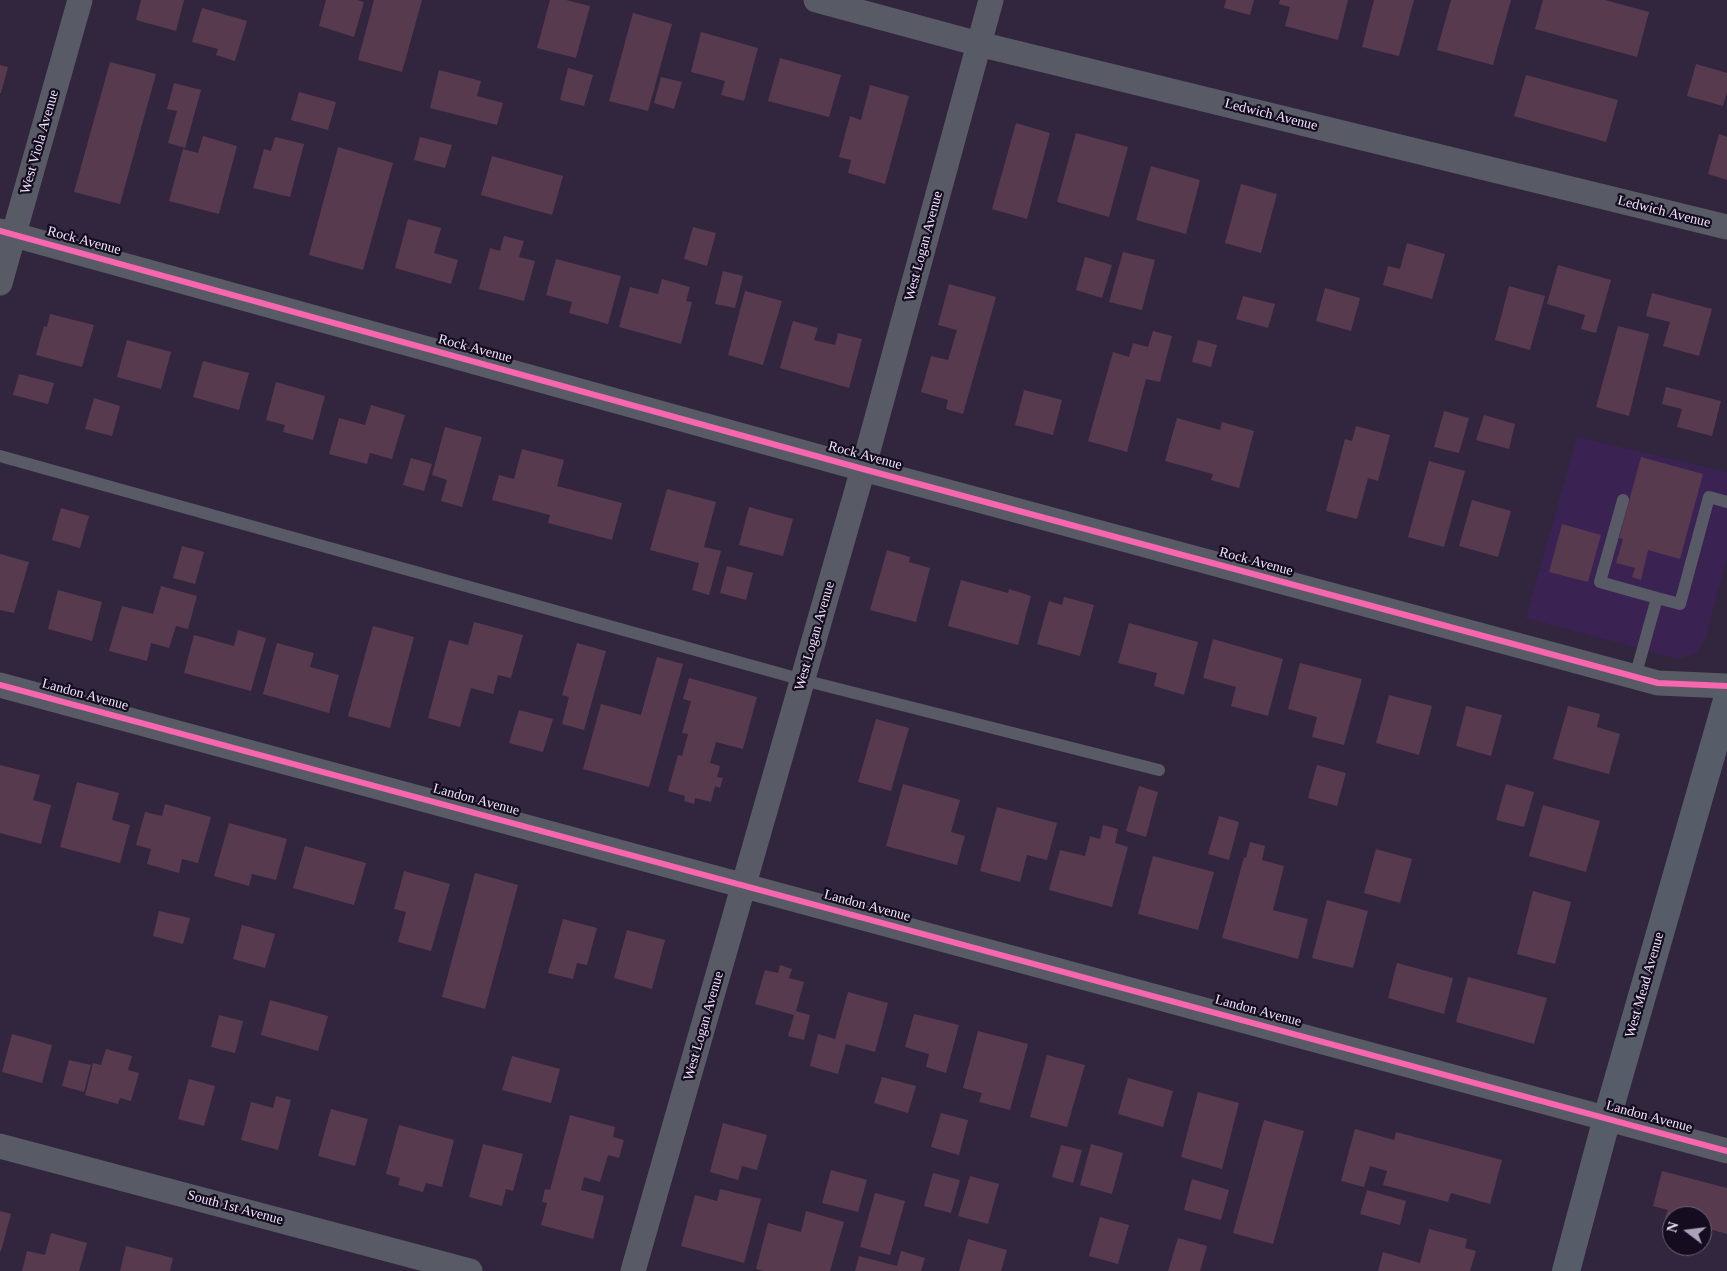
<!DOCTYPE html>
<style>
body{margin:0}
#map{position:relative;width:1727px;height:1271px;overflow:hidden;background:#31263e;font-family:"Times New Roman",serif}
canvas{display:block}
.north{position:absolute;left:1662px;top:1206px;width:50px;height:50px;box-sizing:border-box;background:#150c1f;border:1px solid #6c6378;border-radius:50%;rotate:285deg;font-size:14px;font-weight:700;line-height:20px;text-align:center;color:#efe5fd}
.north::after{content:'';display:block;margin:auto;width:18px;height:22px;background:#aca2ba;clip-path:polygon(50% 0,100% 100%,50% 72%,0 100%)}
</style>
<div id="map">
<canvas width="1727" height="1271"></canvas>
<div class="north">N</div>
</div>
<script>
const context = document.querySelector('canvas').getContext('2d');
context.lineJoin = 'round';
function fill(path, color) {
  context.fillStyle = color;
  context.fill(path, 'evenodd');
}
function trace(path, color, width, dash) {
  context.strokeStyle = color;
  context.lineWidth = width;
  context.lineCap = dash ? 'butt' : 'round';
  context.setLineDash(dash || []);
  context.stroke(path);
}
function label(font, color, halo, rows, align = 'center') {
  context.font = font + ' "Times New Roman",serif';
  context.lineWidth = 4.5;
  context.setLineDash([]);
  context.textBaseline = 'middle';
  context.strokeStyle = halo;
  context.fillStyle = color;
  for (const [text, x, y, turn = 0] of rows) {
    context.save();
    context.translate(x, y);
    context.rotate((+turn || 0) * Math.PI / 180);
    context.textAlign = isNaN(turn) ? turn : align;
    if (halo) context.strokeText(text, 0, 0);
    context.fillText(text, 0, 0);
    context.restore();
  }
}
fill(new Path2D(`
 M1577 437 1727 472V558L1705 639 1696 653 1679 659 1526 618Z`), '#3a2353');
fill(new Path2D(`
 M141 0H184L176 31 136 20Z
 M326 0H357L364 2 354 37 319 26Z
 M374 0H422L402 72 358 60Z
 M550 0H566L590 6 576 58 537 48Z
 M1226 0H1254L1250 15 1224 8Z
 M1280 0H1348L1338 40 1285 26 1290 7 1279 4Z
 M1374 0H1414L1399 56 1362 47Z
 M1451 0H1511L1493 65 1437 50Z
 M1543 0H1605L1649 12 1637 57 1535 29Z
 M202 8 247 21 235 61 216 55 218 49 192 42Z
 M633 13 672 24 648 111 609 101Z
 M701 32 758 48 744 101 721 95 725 81 691 72Z
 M780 58 841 75 829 117 768 101Z
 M110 62 156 74 120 204 74 192Z
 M1696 64 1727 73V92L1723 106 1687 96Z
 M0 65 8 67 1 93H0Z
 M568 68 593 75 584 106 560 100Z
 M439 70 481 81 477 96 503 103 497 125 430 108Z
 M1526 75 1618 100 1606 142 1514 116Z
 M661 77 682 82 674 109 654 103Z
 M174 83 201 90 185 148 168 143 177 111 167 109Z
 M870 85 909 96 885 184 848 173 851 160 839 157 850 116 861 120Z
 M299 92 336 102 328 130 291 120Z
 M1016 123 1050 133 1027 219 992 209Z
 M1076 133 1128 147 1109 217 1057 202Z
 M1719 134 1727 137V180L1708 174Z
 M203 136 237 146 219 214 169 201 183 149 198 153Z
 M275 137 304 144 290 197 253 188 264 149 271 151Z
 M420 137 452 145 445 168 414 160Z
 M338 147 393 163 363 270 309 255Z
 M492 156 563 176 552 215 481 195Z
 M1151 166 1200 180 1186 234 1136 220Z
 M1241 184 1277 194 1261 253 1225 243Z
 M408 219 441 228 434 253 458 260 451 284 395 268Z
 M693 227 716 233 707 266 684 259Z
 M504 236 524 241 519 257 535 261 524 301 479 289 490 248 500 251Z
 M1407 243 1445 254 1432 299 1383 285 1388 266 1400 269Z
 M1123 252 1155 260 1142 310 1109 302Z
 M1085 257 1112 265 1102 298 1076 290Z
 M556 259 621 276 608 324 569 313 572 302 546 295Z
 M1558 265 1611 280 1596 333 1581 329 1585 315 1547 304Z
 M723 271 743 276 735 308 715 304Z
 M662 279 690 287 686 301 692 302 681 344 619 327 630 287 658 294Z
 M949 284 996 297 963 414 946 409 948 400 921 392 931 356 948 360 957 330 938 325Z
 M1509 286 1545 296 1530 350 1495 340Z
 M1325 288 1360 298 1351 331 1316 321Z
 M745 291 782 301 763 365 728 355Z
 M1652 293 1712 309 1699 356 1663 346 1670 322 1646 316Z
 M1243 296 1275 304 1268 328 1236 319Z
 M50 314 94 325 82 367 36 355 44 326 47 327Z
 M793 321 818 328 814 340 835 345 838 333 862 339 849 388 780 368Z
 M1618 326 1649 334 1629 416 1596 407Z
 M1153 331 1172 336 1160 382 1146 379 1127 452 1088 441 1113 352 1129 357 1133 343 1148 347Z
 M127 340 171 352 161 389 117 377Z
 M1198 340 1217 345 1211 367 1192 362Z
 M203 361 249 373 239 410 193 397Z
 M19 374 54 383 48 404 13 395Z
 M276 382 325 396 313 440 283 432 285 425 266 420Z
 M1666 387 1721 401 1712 436 1677 427 1682 409 1662 404Z
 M1024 390 1062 400 1053 435 1015 425Z
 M94 398 120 406 112 436 85 429Z
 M371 405 405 415 392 459 370 453 367 464 329 454 339 418 365 425Z
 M1444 411 1469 418 1459 453 1434 447Z
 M1484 415 1515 424 1509 449 1476 440Z
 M1177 418 1220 430 1222 422 1254 431 1239 488 1211 480 1213 474 1165 461Z
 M1356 426 1390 435 1378 481 1368 478 1357 519 1326 511 1345 439 1352 441Z
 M445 427 482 437 462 507 441 501 447 480 432 475Z
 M522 449 564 460 557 486 622 503 612 540 548 523 550 515 492 500 499 475 514 479Z
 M1641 457 1703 474 1680 559 1648 550 1641 580 1632 577 1635 568 1616 563 1623 539 1619 538Z
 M411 458 432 464 424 491 403 485Z
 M1429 461 1465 471 1444 547 1408 537Z
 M667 489 716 502 704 547 721 551 709 595 692 590 699 563 650 550Z
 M1472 500 1511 511 1498 557 1459 546Z
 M749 507 793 519 783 556 739 545Z
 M61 508 89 516 80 548 52 540Z
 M1562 524 1601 535 1588 582 1549 572Z
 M182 546 204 552 195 584 173 578Z
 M887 550 910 557 909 562 930 568 916 622 870 610Z
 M0 554 29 562 14 613 0 610Z
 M727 566 753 573 746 600 720 593Z
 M961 580 1008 593 1009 589 1031 596 1018 645 948 626Z
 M161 586 197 596 188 629 176 626 169 648 151 643 147 661 109 651 122 606 153 614Z
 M58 590 102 602 92 641 48 629Z
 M1064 597 1094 605 1080 656 1037 644 1049 601 1062 605Z
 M474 622 523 635 511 678 498 675 493 694 471 688 460 727 428 718 449 640 468 645Z
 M1129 623 1198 642 1184 695 1154 686 1157 673 1118 663Z
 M373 626 414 637 390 728 348 716Z
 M238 630 266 638 251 691 184 673 194 635 234 646Z
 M1213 639 1283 659 1268 716 1231 706 1236 687 1203 678Z
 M277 643 314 653 310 667 339 675 329 713 263 694Z
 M577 643 606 651 584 730 562 724 569 697 562 695Z
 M657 657 683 664 649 787 583 769 601 704 641 715Z
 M1300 663 1362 679 1344 745 1312 737 1317 717 1288 709Z
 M689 678 757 697 743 749 716 742 710 763 720 766 717 777 723 778 720 788 715 786 711 802 695 798 694 804 684 801 685 796 668 791 678 755 682 756 688 734 682 733 691 701 683 699Z
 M1389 695 1432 706 1419 755 1376 743Z
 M1466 706 1502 715 1491 756 1456 746Z
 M1568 706 1600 714 1597 727 1620 734 1609 774 1553 759Z
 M519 710 553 719 543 752 509 743Z
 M876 719 909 728 891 791 858 782Z
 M0 765 40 775 33 800 51 805 41 844 0 833Z
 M1317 765 1346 773 1337 806 1308 798Z
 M77 782 119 793 112 820 130 825 120 863 60 847Z
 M903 784 960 800 951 832 965 836 957 865 886 846Z
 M1506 784 1534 792 1524 827 1496 820Z
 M1139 786 1158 792 1146 837 1126 831Z
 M165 804 211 817 198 863 182 859 179 873 147 864 151 849 136 845 145 812 162 816Z
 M1543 805 1600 821 1586 872 1529 856Z
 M997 807 1057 823 1047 860 1027 855 1020 882 980 871Z
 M1219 816 1239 822 1229 860 1208 854Z
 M229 823 287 839 276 880 252 874 249 886 214 876Z
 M1103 825 1118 829 1115 843 1128 847 1112 907 1049 890 1060 850 1085 856 1090 836 1100 839Z
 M1250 842 1265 846 1262 860 1284 866 1273 910 1308 919 1298 959 1222 938 1244 857 1246 858Z
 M305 846 366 863 354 905 293 888Z
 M1376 849 1412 859 1400 903 1364 893Z
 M1153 856 1214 872 1198 930 1138 914Z
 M404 871 450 884 431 951 398 942 406 912 394 909Z
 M475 873 518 885 485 1009 442 997Z
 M1533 891 1571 902 1555 964 1517 954Z
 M1327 900 1368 911 1353 968 1312 958Z
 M159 911 190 918 183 944 153 936Z
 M563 919 597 928 587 965 577 963 573 979 548 973Z
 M242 925 275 934 265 968 233 959Z
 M627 930 665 940 652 989 614 978Z
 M1397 963 1453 978 1444 1014 1388 998Z
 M780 965 792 969 789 978 804 982 796 1011 810 1015 804 1040 788 1036 794 1015 755 1004 765 970 778 973Z
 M1468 977 1547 998 1534 1044 1456 1022Z
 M848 992 888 1003 875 1052 846 1044 838 1074 810 1066 818 1034 835 1039Z
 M270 1000 328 1016 318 1051 261 1035Z
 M914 1014 959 1025 946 1073 926 1067 929 1054 905 1047Z
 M219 1015 243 1021 235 1053 211 1047Z
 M978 1031 1028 1044 1010 1110 979 1102 982 1093 963 1088Z
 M12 1034 52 1045 42 1083 2 1072Z
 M106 1049 132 1056 128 1070 139 1073 131 1101 120 1098 118 1104 85 1095 93 1063 101 1065Z
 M1047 1055 1085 1065 1067 1127 1030 1117Z
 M512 1056 560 1069 551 1103 502 1090Z
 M69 1060 91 1065 84 1092 62 1086Z
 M882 1077 916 1086 908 1113 874 1103Z
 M1128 1078 1173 1091 1163 1127 1118 1114Z
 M189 1079 215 1086 204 1126 178 1119Z
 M1198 1092 1239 1103 1222 1169 1181 1157Z
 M276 1096 291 1100 278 1150 241 1140 251 1102 273 1108Z
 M331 1109 368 1119 355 1166 318 1156Z
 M941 1113 968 1120 959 1155 931 1147Z
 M570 1115 615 1127 613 1137 624 1140 619 1158 608 1155 600 1182 584 1177 581 1190 604 1196 593 1239 541 1225 547 1203 542 1202 545 1189 550 1190Z
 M1264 1120 1304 1131 1273 1244 1233 1233Z
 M723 1123 767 1135 757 1170 742 1166 738 1180 710 1172Z
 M399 1125 454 1140 442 1187 426 1183 423 1192 398 1185 400 1178 386 1174Z
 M1355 1129 1394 1140 1396 1132 1502 1160 1490 1204 1451 1193 1448 1202 1383 1185 1387 1171 1370 1166 1364 1187 1341 1181Z
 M483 1144 523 1154 513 1191 506 1189 502 1206 469 1197Z
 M1091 1144 1123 1153 1112 1194 1080 1185Z
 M1061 1145 1082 1150 1073 1183 1052 1177Z
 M831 1170 867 1180 858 1212 822 1203Z
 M1662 1171 1727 1188V1234L1702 1227V1216H1672V1219L1665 1217 1668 1210 1653 1206Z
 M933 1173 960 1180 951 1213 924 1206Z
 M970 1176 999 1184 988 1224 958 1216Z
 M1192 1179 1229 1190 1221 1220 1184 1210Z
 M720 1189 761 1199 744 1263 681 1246 695 1195 717 1201Z
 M1367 1190 1406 1201 1400 1225 1360 1214Z
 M875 1193 905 1201 890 1255 860 1247Z
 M0 1211 11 1214 1 1251H0Z
 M806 1211 844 1222 830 1271H764L756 1269 768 1223 801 1232Z
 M1100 1217 1129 1225 1118 1264 1089 1256Z
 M1429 1229 1467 1239 1465 1248 1476 1251 1470 1271H1378L1383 1252 1420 1263Z
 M51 1233 87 1243 79 1271H22L27 1251 45 1255Z
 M1178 1238 1207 1246 1200 1271H1168Z
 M968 1239 1007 1250 1001 1271H959Z
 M126 1246 173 1258 170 1271H120Z
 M901 1251 925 1258 921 1271H855L859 1256 897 1266Z`), '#583a4e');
trace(new Path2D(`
 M0 456 803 680 1159 770
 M1623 500 1600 582 1657 598
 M1635 677 1657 598 1680 604 1709 497 1727 502`), '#585b65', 12);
trace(new Path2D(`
 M816 0 979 44 1727 227
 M0 231 863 469 1658 683 1727 686
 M0 283 80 0
 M0 685 1727 1151
 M0 1146 470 1271
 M633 1271 863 469 991 0`), '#585b65', 25);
trace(new Path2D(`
 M1566 1271 1607 1118 1727 700`), '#575d68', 28);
trace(new Path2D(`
 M0 231 863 469 1658 683 1727 686
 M0 685 1727 1151`), '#f766af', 6);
label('14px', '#efe5fd', '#150c1f', [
 ["Ledwich Avenue",1271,115,14],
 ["West Viola Avenue",40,142,-74],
 ["Ledwich Avenue",1664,212,14],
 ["Rock Avenue",84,241,15],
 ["West Logan Avenue",924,246,-75],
 ["Rock Avenue",475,349,15],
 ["Rock Avenue",865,456,15],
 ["Rock Avenue",1256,562,15],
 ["West Logan Avenue",815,636,-74],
 ["Landon Avenue",85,695,15],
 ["Landon Avenue",476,800,15],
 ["Landon Avenue",867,906,15],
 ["West Mead Avenue",1645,985,-74],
 ["Landon Avenue",1258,1011,15],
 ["West Logan Avenue",704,1026,-74],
 ["Landon Avenue",1649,1117,15],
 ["South 1st Avenue",235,1208,15]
]);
</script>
